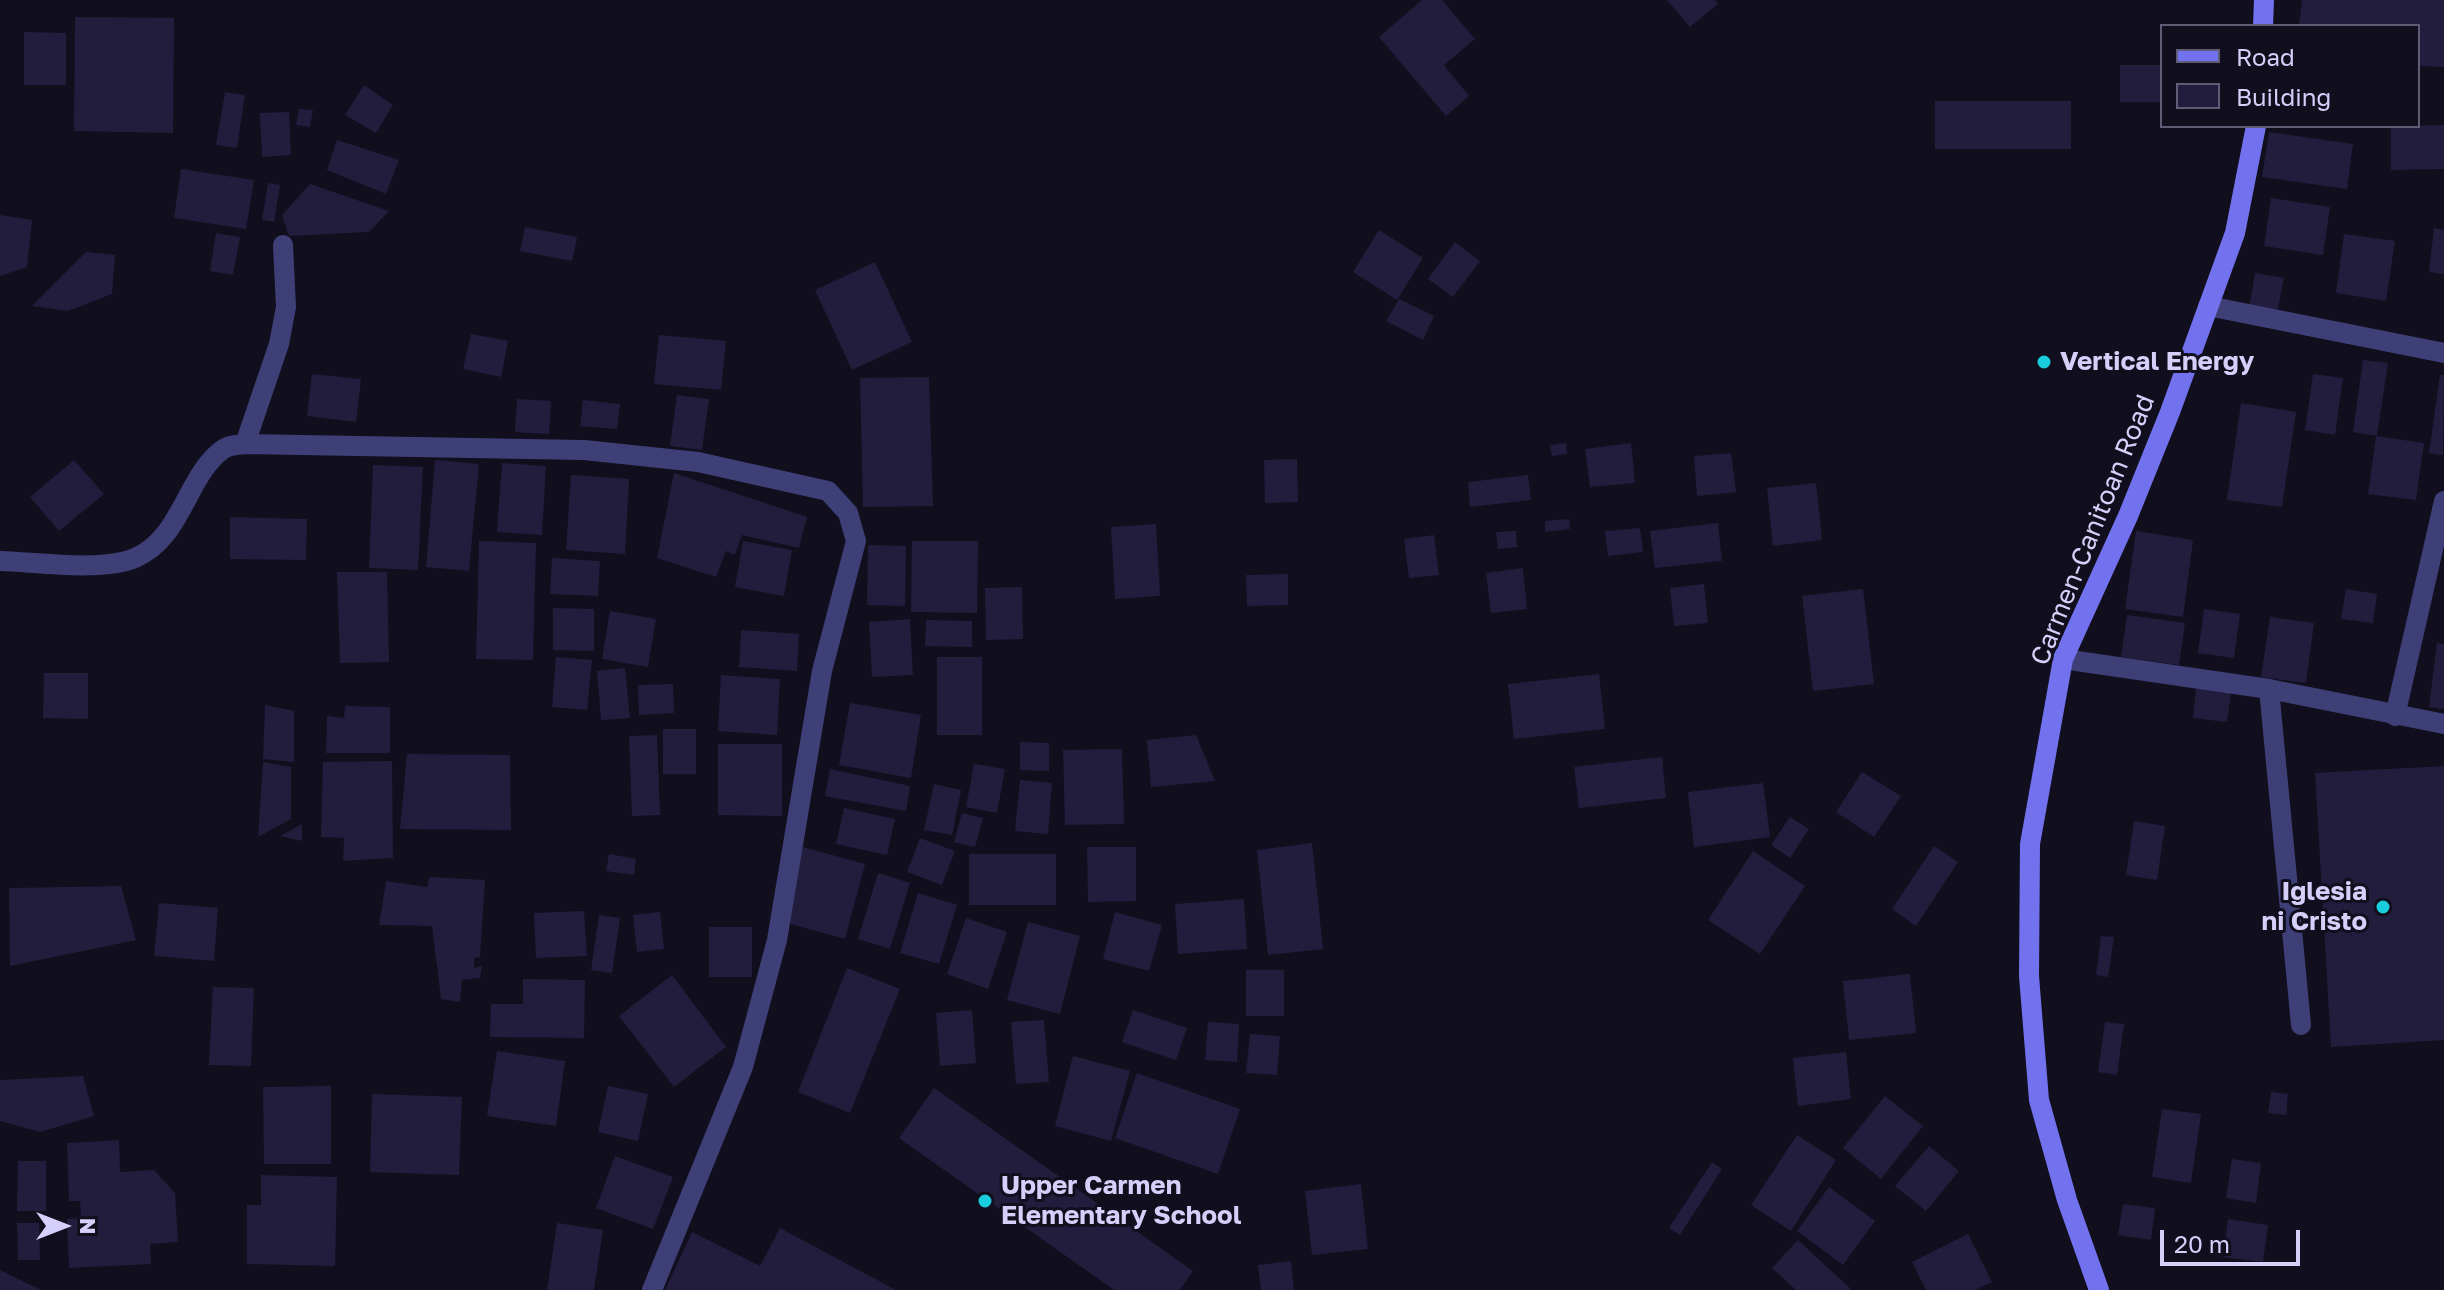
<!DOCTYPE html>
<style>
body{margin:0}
#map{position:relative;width:2444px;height:1290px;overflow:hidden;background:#110e1d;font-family:"Golos Text",sans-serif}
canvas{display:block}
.legend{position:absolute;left:2160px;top:24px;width:260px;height:104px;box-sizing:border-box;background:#110e1d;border:2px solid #5f5c75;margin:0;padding:10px 14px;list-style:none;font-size:24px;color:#d4d0fa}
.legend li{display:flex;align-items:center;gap:16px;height:40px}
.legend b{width:40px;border:2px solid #5f5c75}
.north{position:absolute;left:24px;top:1186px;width:80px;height:80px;-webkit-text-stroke:6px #110e1d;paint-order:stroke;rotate:90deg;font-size:22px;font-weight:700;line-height:32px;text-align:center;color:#d4d0fa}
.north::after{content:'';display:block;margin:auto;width:28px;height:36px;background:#d4d0fa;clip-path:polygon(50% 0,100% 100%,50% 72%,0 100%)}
.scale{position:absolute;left:2160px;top:1230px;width:140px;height:36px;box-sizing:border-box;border:4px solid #d4d0fa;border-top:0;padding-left:10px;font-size:24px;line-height:28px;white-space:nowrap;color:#d4d0fa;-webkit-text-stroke:6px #110e1d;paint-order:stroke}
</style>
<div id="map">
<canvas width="2444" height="1290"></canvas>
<ul class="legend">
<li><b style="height:10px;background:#7272ef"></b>Road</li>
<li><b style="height:22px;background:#221d3c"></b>Building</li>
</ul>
<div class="north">N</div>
<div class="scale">20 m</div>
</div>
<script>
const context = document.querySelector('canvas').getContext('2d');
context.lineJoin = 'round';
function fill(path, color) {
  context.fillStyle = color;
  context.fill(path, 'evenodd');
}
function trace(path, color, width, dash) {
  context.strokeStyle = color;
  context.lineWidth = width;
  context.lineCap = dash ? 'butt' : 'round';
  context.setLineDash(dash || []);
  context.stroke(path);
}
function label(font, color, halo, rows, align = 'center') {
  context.font = font + ' "Golos Text",sans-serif';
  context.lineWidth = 6;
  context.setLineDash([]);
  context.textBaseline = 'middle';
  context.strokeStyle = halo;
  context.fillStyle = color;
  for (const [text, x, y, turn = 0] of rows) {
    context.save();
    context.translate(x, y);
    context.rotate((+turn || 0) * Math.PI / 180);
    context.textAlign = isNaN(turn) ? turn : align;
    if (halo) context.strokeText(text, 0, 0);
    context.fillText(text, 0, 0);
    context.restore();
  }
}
fill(new Path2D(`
 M1422 0H1442L1475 39 1444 65 1469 96 1446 116 1379 37Z
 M1667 0H1715L1718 4 1690 27Z
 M2302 0H2444V67L2418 66V26H2299Z
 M75 17 174 18 173 133 74 131Z
 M24 32 66 33V85H24Z
 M2120 65H2162V102H2120Z
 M364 85 393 105 376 133 345 115Z
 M225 92 245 95 237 148 216 145Z
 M1935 101H2071V149H1935Z
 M299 109 313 110 310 127 296 125Z
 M289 112 291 155 262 157 260 113Z
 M2444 125V169L2391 170V126Z
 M2269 132 2353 144 2347 189 2262 177Z
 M337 140 399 160 386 194 327 170Z
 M181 169 254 180 246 229 174 218Z
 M268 183 280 185 274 222 262 220Z
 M310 184 389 211 369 232 289 236 282 215Z
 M2271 198 2330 207 2323 255 2264 246Z
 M0 215 32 220 27 267 0 276Z
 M525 227 577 237 572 261 520 251Z
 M2434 228 2444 230V274L2429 272Z
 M1379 230 1423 258 1397 300 1353 272Z
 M216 233 240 237 233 275 210 271Z
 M2344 234 2395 241 2386 301 2336 293Z
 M1455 242 1480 261 1453 297 1428 279Z
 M86 252 115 255 112 294 68 311 32 306Z
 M875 262 912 342 852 370 815 290Z
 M2255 273 2284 278 2277 313 2249 308Z
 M1399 299 1434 316 1423 340 1386 321Z
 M471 334 508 341 501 377 463 369Z
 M659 335 726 341 721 390 654 384Z
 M2363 360 2388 363 2377 436 2353 432Z
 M312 374 361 379 356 422 307 416Z
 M2313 374 2343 378 2335 435 2305 430Z
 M2440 375H2444L2443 455 2429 453Z
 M929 377 933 506 863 507 860 378Z
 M677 395 709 399 702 450 670 446Z
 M517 399 551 401 549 434 515 432Z
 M583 400 620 404 617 429 580 426Z
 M2241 403 2296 412 2282 507 2227 500Z
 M2376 436 2424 443 2416 500 2368 494Z
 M1566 443 1567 454 1552 456 1550 445Z
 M1631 443 1635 483 1590 487 1585 449Z
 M1731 453 1736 492 1697 496 1694 456Z
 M1297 459 1298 502 1265 503 1264 460Z
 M74 460 104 494 59 531 30 497Z
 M435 460 479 464 469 571 426 567Z
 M502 463 546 466 542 535 497 532Z
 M373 465 423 467 418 570 369 568Z
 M674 473 807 517 799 548 742 535 735 555 726 551 716 577 657 558Z
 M571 475 629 479 625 554 566 550Z
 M1528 475 1531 500 1470 507 1468 482Z
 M1816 483 1822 540 1773 546 1767 488Z
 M230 517 307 519 306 560 230 559Z
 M1569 519 1570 529 1545 532V521Z
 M1718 523 1722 561 1655 568 1650 531Z
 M1156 524 1160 596 1115 599 1111 527Z
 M1640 528 1643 552 1608 556 1605 531Z
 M1516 531 1517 547 1498 549 1496 532Z
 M2136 531 2193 540 2183 617 2125 609Z
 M1434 535 1439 575 1409 578 1404 539Z
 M479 541 536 543 533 660 476 659Z
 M743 541 792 550 784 596 735 587Z
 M912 541H978L977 613 911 612Z
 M868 545 906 546 905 606 867 605Z
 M552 558 600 561 598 596 550 594Z
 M1523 568 1527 609 1491 613 1486 573Z
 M337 572H387L389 662 340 663Z
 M1288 574V605L1247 606 1246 575Z
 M1704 584 1708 623 1674 626 1670 588Z
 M1022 587 1023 639 986 640 985 588Z
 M1863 589 1874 684 1813 691 1802 596Z
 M2346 589 2377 594 2373 623 2341 619Z
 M553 608 594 609V651L553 650Z
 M2204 609 2240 614 2234 658 2198 653Z
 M610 611 656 619 648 667 602 659Z
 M2127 615 2185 623 2179 665 2121 657Z
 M2270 617 2314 623 2306 683 2261 677Z
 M910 619 913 675 872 677 869 622Z
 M926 620 972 621V647L925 646Z
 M741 630 799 634 797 671 739 667Z
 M2437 643 2444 644V709L2429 707Z
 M556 657 592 660 587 710 552 707Z
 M937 657H982V735H937Z
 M625 668 630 718 601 720 597 671Z
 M44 673H88V719L43 718Z
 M1599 674 1605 729 1514 739 1508 684Z
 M721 675 780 679 777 735 718 731Z
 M2197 680 2232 684 2227 722 2193 718Z
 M673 684 674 713 639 715 638 685Z
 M850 703 921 715 911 778 839 765Z
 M265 705 294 711V762L263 759Z
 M345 706 390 707V753H326L327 716 344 718Z
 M663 729H696V774H663Z
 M657 735 660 815 632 816 629 736Z
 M1196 735 1215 781 1151 787 1147 740Z
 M1020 742 1049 743V771L1020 770Z
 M718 744H782V816L718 815Z
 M1122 749 1124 824 1065 825 1063 750Z
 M407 754 510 755 511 830 400 829Z
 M1662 757 1666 798 1579 808 1574 767Z
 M392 761 393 858 343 861 344 838 321 837 323 762Z
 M263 762 291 767V819L258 837Z
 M974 764 1005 769 997 813 966 807Z
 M2444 766V1040L2331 1047 2315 773Z
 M830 769 910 786 906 811 825 796Z
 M1862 772 1901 796 1874 837 1836 812Z
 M1020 780 1052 783 1048 834 1015 831Z
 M1763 783 1770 837 1694 847 1688 792Z
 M934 784 961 790 952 835 924 830Z
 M844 808 895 819 887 855 836 844Z
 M962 813 983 818 975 847 954 842Z
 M1790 817 1809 829 1790 858 1771 845Z
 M2134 821 2165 826 2157 880 2126 875Z
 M302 824V841L280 836Z
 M920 838 955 851 942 885 907 872Z
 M1312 843 1323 949 1268 955 1257 850Z
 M1934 846 1958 862 1916 926 1892 909Z
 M803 847 865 864 845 939 784 922Z
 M1087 847H1136V901L1088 902Z
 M1753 851 1805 886 1760 954 1708 920Z
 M609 854 636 859 634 875 606 871Z
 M969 854H1056V905H969Z
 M878 873 910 883 890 949 858 939Z
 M429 877 485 880 480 957 474 958V968L482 966 480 978 462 980 460 1002 441 999 432 926 379 925 386 881 427 887Z
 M121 886 136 940 10 966 9 888Z
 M918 893 957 905 939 964 900 953Z
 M1244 899 1247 949 1178 954 1175 904Z
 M159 903 218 908 214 961 154 956Z
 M584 911 587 956 536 958 534 913Z
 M660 912 664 949 637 952 633 915Z
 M1115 912 1162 925 1149 971 1103 959Z
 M599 915 620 918 612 973 591 970Z
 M966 918 1007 932 988 989 947 974Z
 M1028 922 1080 936 1060 1014 1007 1000Z
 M709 927H752V977H709Z
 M2101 936 2114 937 2108 977 2096 975Z
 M847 968 900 989 850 1113 798 1092Z
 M1246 970H1284V1016H1246Z
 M1910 974 1916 1033 1849 1040 1843 981Z
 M672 975 726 1047 674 1087 619 1016Z
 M523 979 585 980 584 1038 490 1037 491 1004H523Z
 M213 987 254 988 251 1066 209 1065Z
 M972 1010 976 1063 940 1066 936 1013Z
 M1133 1010 1187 1028 1176 1060 1122 1042Z
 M1044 1020 1049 1082 1016 1084 1011 1022Z
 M1208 1022 1239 1024 1237 1062 1205 1060Z
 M2105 1022 2124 1024 2117 1075 2098 1072Z
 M1250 1034 1280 1036 1277 1075 1246 1073Z
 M497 1051 565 1061 556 1126 487 1116Z
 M1846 1052 1851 1099 1798 1106 1793 1058Z
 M1073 1056 1130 1071 1111 1141 1055 1126Z
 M1137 1073 1240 1109 1218 1174 1115 1138Z
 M83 1076 94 1116 40 1132 0 1121V1080Z
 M331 1086V1164H264L263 1087Z
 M608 1086 648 1094 638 1141 598 1132Z
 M934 1088 1193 1271 1180 1290H1114L899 1138Z
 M2271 1092 2288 1094 2286 1115 2268 1113Z
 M372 1094 462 1097 459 1175 370 1172Z
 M1885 1096 1923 1126 1881 1179 1843 1148Z
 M2162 1109 2201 1114 2191 1183 2152 1177Z
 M1797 1135 1836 1160 1791 1231 1751 1205Z
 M119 1140 120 1172 154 1170 175 1193 178 1242 150 1244 151 1264 69 1268 67 1219 81 1218 80 1201H69L67 1143Z
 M1929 1146 1959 1171 1926 1211 1895 1186Z
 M615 1156 673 1177 653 1229 596 1208Z
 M2232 1159 2261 1163 2256 1203 2226 1198Z
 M18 1161H46V1211H17Z
 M1712 1162 1722 1169 1680 1235 1669 1228Z
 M261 1175 337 1177 335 1266 247 1264V1205H261Z
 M1361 1184 1368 1249 1312 1255 1305 1191Z
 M1829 1187 1875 1221 1843 1265 1797 1231Z
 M2123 1204 2155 1208 2151 1240 2118 1235Z
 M2228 1219 2268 1225 2263 1262 2223 1257Z
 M17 1223H39L40 1260H18Z
 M557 1223 603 1230 594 1290H547Z
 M780 1228 896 1290H665L692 1232 760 1266Z
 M1968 1234 1992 1282 1975 1290H1926L1912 1262Z
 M1798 1240 1852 1290H1796L1772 1268Z
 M1291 1261 1294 1290H1261L1258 1265Z
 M0 1270 41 1290H0Z`), '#221d3c');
trace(new Path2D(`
 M2269 689 2301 1025`), '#3f3f77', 20);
trace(new Path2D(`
 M2208 306 2444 353
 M245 444 279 344 286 307 283 245
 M0 561C36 562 102 572 135 558 182 538 186 477 222 450 228 445 237 445 245 444L584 450 698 462 828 491 848 513 856 541 822 671 777 940 743 1067 652 1290
 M2063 659 2269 689 2444 724
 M2395 716 2444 501`), '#3f3f77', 20);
trace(new Path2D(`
 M2263 26 2264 0
 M2099 1290 2067 1200 2039 1100 2029 976 2030 844 2063 659 2128 516 2170 412 2235 233 2256 126`), '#7272ef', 20);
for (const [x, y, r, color] of [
 [2044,362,8,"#1acddc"],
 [2383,907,8,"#1acddc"],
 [985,1201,8,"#1acddc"]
]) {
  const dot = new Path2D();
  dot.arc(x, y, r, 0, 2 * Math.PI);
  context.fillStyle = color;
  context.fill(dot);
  trace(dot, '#110e1d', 3);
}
label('bold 26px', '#d4d0fa', '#110e1d', [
 ["Vertical Energy",2060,362],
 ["Iglesia",2367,892,"right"],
 ["ni Cristo",2367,922,"right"],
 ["Upper Carmen",1001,1186],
 ["Elementary School",1001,1216]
], 'left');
label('26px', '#d4d0fa', '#110e1d', [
 ["Carmen-Canitoan Road",2093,530,-68]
]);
</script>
